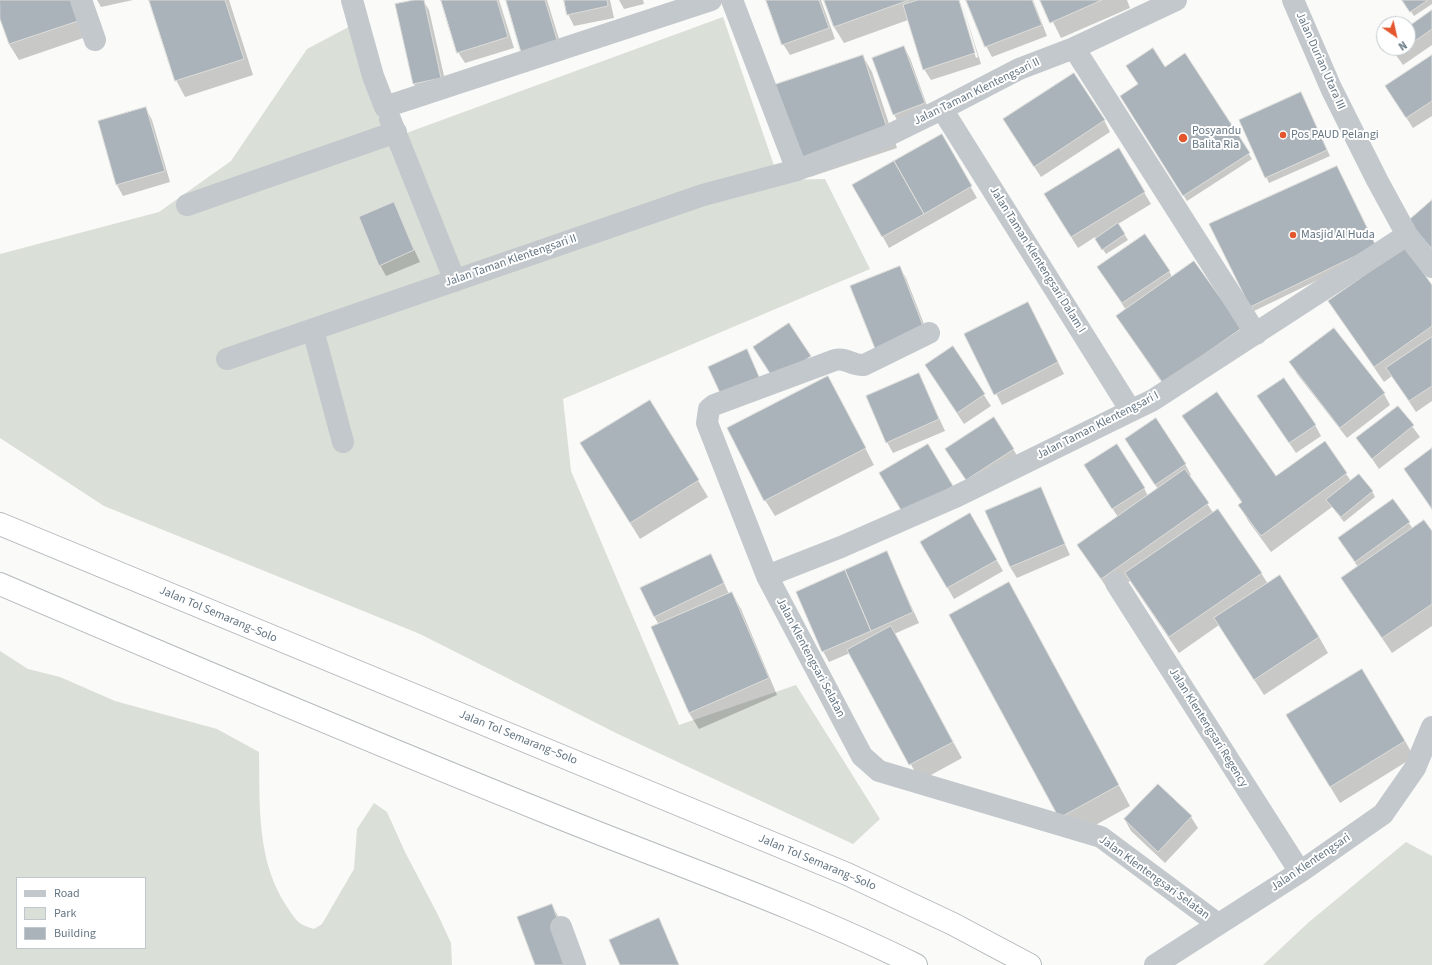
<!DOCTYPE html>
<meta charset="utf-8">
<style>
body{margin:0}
#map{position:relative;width:1432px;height:965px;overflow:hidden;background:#fafaf8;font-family:"Source Sans 3",sans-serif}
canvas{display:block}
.legend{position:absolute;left:16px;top:877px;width:130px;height:72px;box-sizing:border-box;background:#fff;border:1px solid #c1c8cd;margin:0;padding:5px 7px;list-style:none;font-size:12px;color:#657683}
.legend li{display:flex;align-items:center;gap:8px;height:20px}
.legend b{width:20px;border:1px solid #c1c8cd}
.north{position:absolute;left:1376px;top:16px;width:40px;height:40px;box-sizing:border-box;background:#fff;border:1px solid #c1c8cd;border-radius:50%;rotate:146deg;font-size:11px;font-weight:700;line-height:16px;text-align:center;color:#657683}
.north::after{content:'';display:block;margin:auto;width:14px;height:18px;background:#e4572e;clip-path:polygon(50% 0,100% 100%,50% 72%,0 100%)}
</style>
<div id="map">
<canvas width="1432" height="965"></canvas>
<ul class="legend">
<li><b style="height:5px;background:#c3c8cc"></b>Road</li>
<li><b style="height:11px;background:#dadfd7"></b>Park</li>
<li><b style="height:11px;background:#aab3b9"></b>Building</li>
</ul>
<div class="north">N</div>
</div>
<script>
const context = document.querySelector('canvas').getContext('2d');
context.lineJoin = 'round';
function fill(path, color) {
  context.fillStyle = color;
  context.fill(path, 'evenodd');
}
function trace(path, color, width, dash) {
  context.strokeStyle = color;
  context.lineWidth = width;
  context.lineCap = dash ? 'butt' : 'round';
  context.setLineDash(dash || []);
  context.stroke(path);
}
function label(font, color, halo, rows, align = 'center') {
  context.font = font + ' "Source Sans 3",sans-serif';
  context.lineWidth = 4;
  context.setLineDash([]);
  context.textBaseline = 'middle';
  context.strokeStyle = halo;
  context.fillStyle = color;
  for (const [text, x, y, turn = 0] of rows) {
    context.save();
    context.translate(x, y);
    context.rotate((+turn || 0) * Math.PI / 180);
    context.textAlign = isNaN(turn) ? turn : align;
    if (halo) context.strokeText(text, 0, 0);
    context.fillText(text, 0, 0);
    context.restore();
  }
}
fill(new Path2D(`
 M723 17 779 180 825 179 870 269 563 399 571 471 679 725 796 685 880 819 853 844 618 734 420 634 104 506 0 438V254L159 212 231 161 307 49 358 22 401 135Z
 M0 651 28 669 60 677 115 701 217 729 259 752C260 805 256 860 287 907 297 921 297 924 314 929L322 924 354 869 357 829 374 803 387 812 405 852 438 915 451 943 452 965H0ZM17 878H145V948H17Z
 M1406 842 1432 856V965H1263L1309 922Z`), '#dadfd7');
fill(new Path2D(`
 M0 0H74L86 37 19 60 9 44 0 16Z
 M97 0H133L101 7Z
 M150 0H229L253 75 185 97 176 80Z
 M419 0H423L429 10 447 89 420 95 414 84Z
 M442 0H499L514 48 465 63 458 52Z
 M507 0H547L564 55Z
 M565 0H610L614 18 574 26 568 14Z
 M619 0H643L644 4 624 9Z
 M767 0H821L835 39 790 55 783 44Z
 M825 0H958L976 58 978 57 961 0 981 64 931 80 924 69 908 20 844 43 834 27Z
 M968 0H1033L1047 36 992 57 986 46Z
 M1042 0H1127L1130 8 1061 38Z
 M1403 0H1432V4L1414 16Z
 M1432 11V45L1403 65 1391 48H1408V28Z
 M904 47 910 58 930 114 900 126 894 114Z
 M1185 54 1252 159 1187 201 1125 102 1164 68Z
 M863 56 872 72 897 148 810 177Z
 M1432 56V116L1413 128 1393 97Z
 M1301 93 1330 156 1269 183 1240 120Z
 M146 109 152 120 170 182 123 196 117 185 99 122Z
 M1104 120 1110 132 1041 177 1010 130Z
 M941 135 977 198 889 248 854 185Z
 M1118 149 1151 204 1118 224 1128 240 1106 254 1095 237 1078 248 1051 205Z
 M393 204 420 262 386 276 380 265Z
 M1211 224 1378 251 1254 311Z
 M899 267 906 278 931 342 852 287Z
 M1169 271 1172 277 1241 329 1250 345 1173 399 1117 317 1126 310 1105 278Z
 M1432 287V401L1416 412 1392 376 1384 382 1329 301Z
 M1028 303 1064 374 1002 405 965 334Z
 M1334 329 1384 394 1390 405 1347 438 1297 374 1291 363Z
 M953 348 991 406 964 424 926 366Z
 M919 374 945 431 893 453 887 442Z
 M828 377 874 465 775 516 765 500Z
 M1258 397 1315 425 1321 436 1296 453Z
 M650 401 708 497 640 539 591 460Z
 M1398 407 1420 437 1379 469 1358 438Z
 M1183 417 1276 478 1324 443 1351 481 1372 491 1375 497 1344 522 1332 507 1271 552 1249 522 1239 505 1242 503Z
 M1013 449 1020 460 973 490 953 460Z
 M1132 450 1185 464 1191 475 1189 477 1214 514 1261 573 1268 584 1319 637 1328 653 1264 695 1219 625 1179 653 1130 581 1111 594 1078 545 1118 517 1091 476 1144 488 1148 496 1158 489Z
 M1432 450V510L1405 469Z
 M1040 489 1070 555 1017 578 1010 567Z
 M1393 500 1413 529 1432 533V626L1392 653 1342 578 1358 567 1339 539Z
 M970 514 1003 571 954 599 921 542Z
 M887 553 919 623 894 634 962 758 920 781 850 653 829 662 823 651Z
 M717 567 729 594 732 593 741 609 777 695 699 729 689 713 659 625 654 616Z
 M1021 604 1130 806 1072 838 1060 817Z
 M1297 732 1405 741 1414 757 1340 803Z
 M1158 785 1191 817 1198 828 1165 863 1131 831 1125 820Z
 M552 905 558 916 576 965H536Z
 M658 920 679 965H621Z`), '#0003');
const building = new Path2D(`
 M0 0H71L78 21 9 44 0 19Z
 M149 0H225L244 59 175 81Z
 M414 0H424L441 78 413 84 395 4Z
 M441 0H497L508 37 457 53Z
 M506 0H545L558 43 522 55Z
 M564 0H607L608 6 567 15Z
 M766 0H819L829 28 782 45Z
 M824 0H909L834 27Z
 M918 0H959L975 53 923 70 903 5Z
 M966 0H1032L1042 25 985 47Z
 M1040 0H1102L1050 23Z
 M1402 0H1428L1410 12Z
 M1432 10V29L1408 46V27Z
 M904 46 925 103 893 115 872 58Z
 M1153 48 1165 67 1185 53 1250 153 1183 196 1120 96 1138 84 1126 66Z
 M1391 48H1405L1396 55Z
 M863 55 888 131 799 161 774 85Z
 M1432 55V101L1406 118 1385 86Z
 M1074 73 1105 120 1034 167 1003 119Z
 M1301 92 1327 150 1265 178 1239 120Z
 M146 107 165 171 116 185 98 121Z
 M942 134 972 186 924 214 894 161Z
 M1119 148 1145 192 1071 237 1044 194Z
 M894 161 924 214 882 237 852 185Z
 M1337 166 1376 246 1250 307 1209 224Z
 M1432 200V249L1408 221Z
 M394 202 414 250 379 266 359 217Z
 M1118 223 1125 234 1102 250 1095 239Z
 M1145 234 1170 271 1122 303 1097 267Z
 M1405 247 1432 285V326L1374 367 1328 301Z
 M1194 261 1242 328 1163 383 1116 316Z
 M900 266 925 331 876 351 850 286Z
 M1028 302 1058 362 994 395 964 334Z
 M789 323 811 356 775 381 753 347Z
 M1334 328 1385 393 1340 428 1289 362Z
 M1432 337V386L1409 401 1386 368Z
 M953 346 985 394 957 413 925 365Z
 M747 349 760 379 722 397 708 367Z
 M919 373 939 419 886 443 866 396Z
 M828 376 866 448 764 501 727 428Z
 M1284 378 1316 425 1289 443 1257 396Z
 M1217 392 1276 476 1325 441 1347 473 1261 536 1238 505 1242 502 1182 416Z
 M650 400 699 480 630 523 580 443Z
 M1398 406 1414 425 1372 459 1356 438Z
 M994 417 1014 449 966 480 945 449Z
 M1156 418 1186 464 1155 485 1125 439Z
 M928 444 953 486 904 515 879 473Z
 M1117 444 1145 488 1112 509 1084 465Z
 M1432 448V509L1404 469Z
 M1185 469 1209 503 1101 579 1077 545Z
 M1359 474 1373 491 1341 517 1326 500Z
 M1041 487 1065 544 1010 567 985 511Z
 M1393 499 1410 522 1355 562 1338 538Z
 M1218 509 1262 573 1169 637 1125 573Z
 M970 513 997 560 947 588 920 542Z
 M1424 520 1432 531V604L1382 638 1341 578Z
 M887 551 913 612 871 631 845 570Z
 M711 554 724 583 654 617 640 588Z
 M845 570 871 631 822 652 796 592Z
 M1280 575 1319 637 1254 680 1214 618Z
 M1009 582 1119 785 1059 818 949 615Z
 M732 592 769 678 689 713 651 627Z
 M891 626 953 742 909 765 847 650Z
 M1362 669 1405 741 1330 787 1286 715Z
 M1158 784 1192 816 1158 852 1124 819Z
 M552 904 574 965H535L517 917Z
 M659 918 679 965H620L609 940Z`);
fill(building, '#aab3b9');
trace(building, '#dcdcda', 1);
const highway = new Path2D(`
 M0 524 847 874 953 924 1030 965
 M0 584C182 662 364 739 548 813 671 863 797 906 916 965`);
trace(highway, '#b4b9bd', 24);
trace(new Path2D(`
 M81 0 95 40
 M352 0 373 76 385 107 711 0
 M732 0 797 170 887 136 942 109 1019 69 1074 48 1176 0
 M1293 0 1331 88 1377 180 1407 235 1432 267
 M1074 48 1256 334
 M942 109 1131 411
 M390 119 455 281
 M187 205 396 132
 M313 330 343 442
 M929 333 864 365C852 366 846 357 835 360L714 405 709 409 707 423 767 576 862 756 879 771 1101 837 1218 924
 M227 359 703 195 797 170
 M767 576 841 547 953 498 1153 400 1407 235
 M1116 583 1300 872
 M561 927 575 965
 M1155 965 1300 872 1383 814 1415 768 1432 727`), '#c3c8cc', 22);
trace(highway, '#fff', 22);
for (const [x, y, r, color] of [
 [1283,135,4,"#e4572e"],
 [1183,138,5,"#e4572e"],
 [1293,235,4,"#e4572e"]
]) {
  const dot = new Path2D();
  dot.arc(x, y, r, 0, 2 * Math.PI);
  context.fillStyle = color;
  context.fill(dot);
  trace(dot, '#fff', 1.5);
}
label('12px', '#657683', '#fff', [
 ["Jalan Durian Utara III",1320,61,66],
 ["Jalan Taman Klentengsari II",977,92,-26],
 ["Jalan Taman Klentengsari Dalam I",1037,260,58],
 ["Jalan Taman Klentengsari II",511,261,-19],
 ["Jalan Taman Klentengsari I",1098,426,-27],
 ["Jalan Tol Semarang–Solo",218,615,23],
 ["Jalan Klentengsari Selatan",810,658,62],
 ["Jalan Klentengsari Regency",1208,728,58],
 ["Jalan Tol Semarang–Solo",518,738,22],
 ["Jalan Tol Semarang–Solo",817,863,23],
 ["Jalan Klentengsari",1311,863,-34],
 ["Jalan Klentengsari Selatan",1154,878,36]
]);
label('12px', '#657683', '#fff', [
 ["Posyandu",1192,131],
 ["Balita Ria",1192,145],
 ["Pos PAUD Pelangi",1291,135],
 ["Masjid Al Huda",1301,235]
], 'left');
</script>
